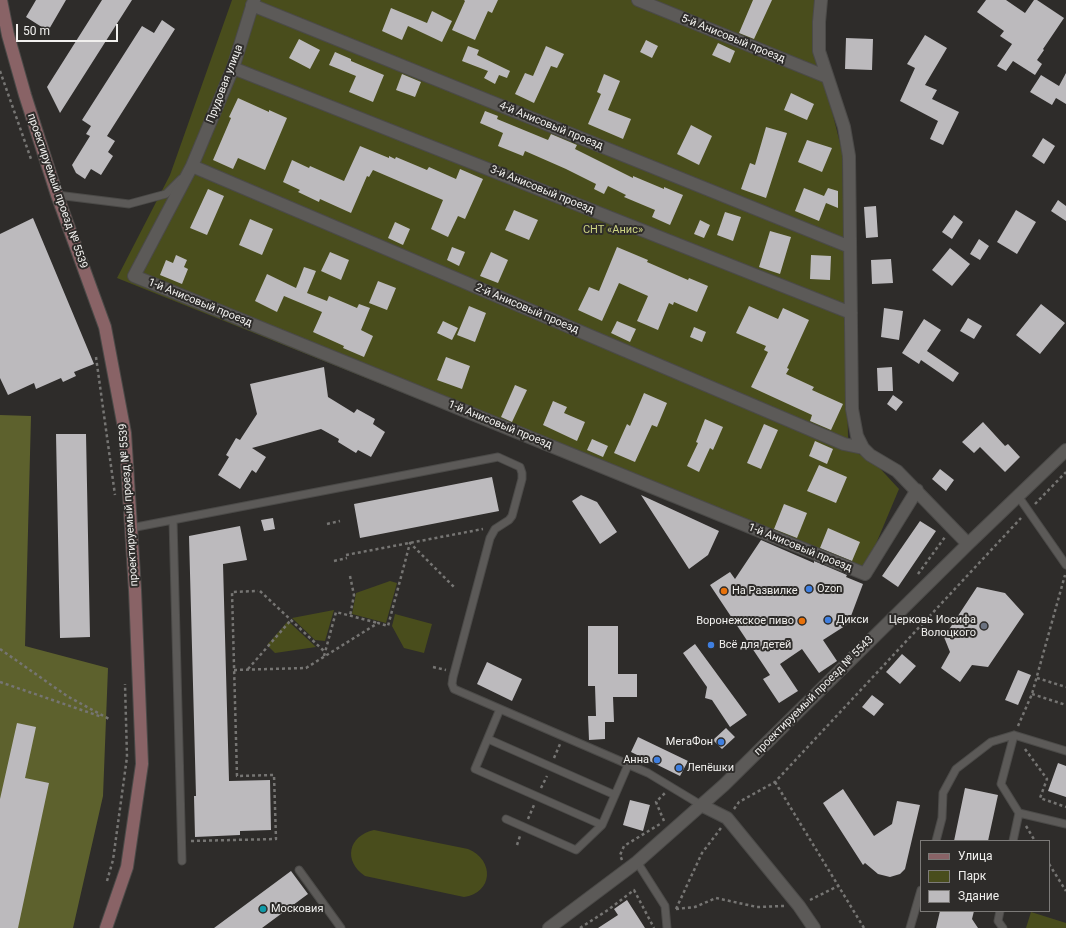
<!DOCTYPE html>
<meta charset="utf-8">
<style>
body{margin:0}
#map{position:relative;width:1066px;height:928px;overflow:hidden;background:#2e2c2a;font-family:Roboto,sans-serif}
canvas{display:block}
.legend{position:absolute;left:920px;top:840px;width:130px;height:72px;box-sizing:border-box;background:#2e2c2a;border:1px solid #7c7a78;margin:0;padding:5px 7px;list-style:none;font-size:12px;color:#f1f0ee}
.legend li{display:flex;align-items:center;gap:8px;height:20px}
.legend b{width:20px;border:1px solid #7c7a78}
.scale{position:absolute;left:16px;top:24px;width:102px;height:18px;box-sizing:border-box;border:2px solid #f1f0ee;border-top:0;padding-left:5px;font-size:12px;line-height:14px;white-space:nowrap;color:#f1f0ee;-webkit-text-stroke:3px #2e2c2a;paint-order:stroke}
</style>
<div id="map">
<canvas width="1066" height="928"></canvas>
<ul class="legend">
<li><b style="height:5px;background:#896366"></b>Улица</li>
<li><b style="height:11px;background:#494d1c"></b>Парк</li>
<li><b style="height:11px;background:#bcbabd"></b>Здание</li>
</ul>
<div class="scale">50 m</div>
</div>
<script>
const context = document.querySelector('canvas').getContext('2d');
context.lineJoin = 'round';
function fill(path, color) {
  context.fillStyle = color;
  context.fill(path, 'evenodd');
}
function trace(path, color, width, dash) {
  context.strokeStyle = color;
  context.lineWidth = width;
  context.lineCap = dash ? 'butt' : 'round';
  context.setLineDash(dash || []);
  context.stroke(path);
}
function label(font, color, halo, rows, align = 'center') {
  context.font = font + ' Roboto,sans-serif';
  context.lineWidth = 4;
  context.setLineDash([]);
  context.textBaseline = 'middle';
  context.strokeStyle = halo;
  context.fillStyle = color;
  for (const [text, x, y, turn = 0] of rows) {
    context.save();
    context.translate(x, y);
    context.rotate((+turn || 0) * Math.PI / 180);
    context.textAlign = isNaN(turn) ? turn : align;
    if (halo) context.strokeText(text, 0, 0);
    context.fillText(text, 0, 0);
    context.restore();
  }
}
fill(new Path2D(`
 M232 0H814V40L842 151 848 437 856 452 862 456 874 462 899 489 862 577 117 278 170 175Z
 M390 581 397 583 386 623 352 614 356 593Z
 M334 610 325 641 315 640 292 618Z
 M395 614 432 624 424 653 404 648 392 626Z
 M288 621 316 647 275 653 267 645Z
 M374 830 468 849C495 860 493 893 464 897L365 876C343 861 348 836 374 830Z
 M1031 912 1066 923V928H1026Z`), '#494d1c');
fill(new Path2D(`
 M0 415 31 416 25 646 108 668 103 796 73 928H0Z`), '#5d612d');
fill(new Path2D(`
 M36 0H66L48 31 26 17Z
 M102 0H132L60 113 47 87Z
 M464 0H498L492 13 488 11 475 40 452 30 465 1Z
 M753 0H772L754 39 739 33Z
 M986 0H1006L1025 13 1034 0H1037L1064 18 1043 49 1044 50 1037 60 1042 64 1035 75 1013 61 1006 71 997 66 1012 44 1000 36 1004 31 977 12Z
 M391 8 427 23 432 11 452 21 442 42 408 26 402 40 382 31Z
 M162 20 175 29 107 136 115 141 108 152 113 156 101 175 91 169 85 179 76 173 72 165 90 136 86 134 91 126 82 120 142 26 154 33Z
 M925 35 947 48 925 85 937 90 932 99 959 112 943 145 930 139 938 121 900 101 915 68 907 64Z
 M846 38 873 39 872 70 845 69Z
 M299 39 320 50 310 69 289 58Z
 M646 40 658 46 652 58 640 52Z
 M718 43 735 51 730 63 712 55Z
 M468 46 479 50 477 55 510 71 507 78 499 75 495 84 484 78 488 71 462 61Z
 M546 46 564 54 557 68 551 66 534 103 515 94 525 73 533 76Z
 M335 52 351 59V61L384 75 373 102 349 92 356 76 329 65Z
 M1066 73V104L1056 98 1052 105 1030 92 1041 75 1059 86Z
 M402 74 421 82 415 97 396 90Z
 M604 74 620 81 608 110 631 119 623 139 588 124 601 94 597 92Z
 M791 93 814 104 807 120 784 110Z
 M238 98 269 112V110L287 118 265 170 238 158 233 169 213 160 231 118 229 117Z
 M485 111 498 116 497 119 548 140 551 134 577 145 575 149 633 178V176L664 189V187L683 195 670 225 652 217 655 210 624 197 626 195 608 186 604 194 594 189 596 184 566 169 525 151 523 156 498 146 503 133 480 123Z
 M691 125 712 136 699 165 677 154Z
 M766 127 787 133 766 198 741 189 750 163 755 165Z
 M1043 138 1055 146 1044 164 1032 156Z
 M807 140 832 148 822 172 798 162Z
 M360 146 389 158V156L395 159 396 157 427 170 429 167 456 179 460 169 483 179 465 219 458 216 448 237 431 229 443 200 373 170 369 177 367 176 351 213 320 199 319 202 298 192 300 190 283 182 292 160 309 168 310 166 344 181Z
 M804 188 824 196 828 188 838 191V208L826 203 819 221 795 211Z
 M208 189 224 196 207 235 190 228Z
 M1058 200 1066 206V221L1051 211Z
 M876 206 878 237 866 238 864 207Z
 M514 210 538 220 529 240 505 230Z
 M1016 210 1036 222 1017 254 997 242Z
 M725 212 741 217 733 241 717 235Z
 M954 215 963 222 952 239 942 232Z
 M33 218 94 364 74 372 76 376 63 382 61 378 36 389 34 383 8 395 0 378V234Z
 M250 219 273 229 262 255 239 245Z
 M700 220 710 225 704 238 694 234Z
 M395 222 410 229 403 245 388 238Z
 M770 231 791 237 780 274 759 267Z
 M979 239 989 246 980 260 970 254Z
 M452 247 465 252 459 266 447 260Z
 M617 247 648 260 647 262 688 280 689 278 708 286 697 312 674 302 673 305 669 303 658 330 637 321 648 296 619 283 602 321 578 310 589 287 599 291Z
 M950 248 970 264 952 286 932 270Z
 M330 252 349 260 341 280 321 271Z
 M491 252 508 260 498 283 480 276Z
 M176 255 187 260 184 267 188 269 182 284 160 275 166 260 173 263Z
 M811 255 831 256 830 280 810 279Z
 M891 259 893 283 872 284 871 260Z
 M304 267 316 271 307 293 327 301 329 296 357 308 359 304 370 308 361 330 373 336 364 357 343 348 344 346 313 332 322 312 284 296 277 312 255 301 267 274 296 288Z
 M378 281 396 288 387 310 369 303Z
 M1041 304 1065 323 1040 354 1016 335Z
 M469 306 486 313 475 342 457 335Z
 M749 306 778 319 783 308 809 320 787 368 789 369 786 374 814 387 812 390 843 404 831 430 810 421 812 415 751 387 768 352 764 350 766 346 736 333Z
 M884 308 903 311 899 340 881 337Z
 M968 318 982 326 974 339 960 331Z
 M924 319 941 330 927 351 959 373 953 382 921 360 919 364 902 353Z
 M443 321 458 328 452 340 437 333Z
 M617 321 636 329 630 342 611 333Z
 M694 327 706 332 702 342 690 337Z
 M446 357 470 366 462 389 437 380Z
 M324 367 328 397 354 413 357 409 375 419 373 424 385 432 371 457 358 450 356 453 338 442 339 439 321 429 252 448 266 457 256 473 252 470 240 489 218 475 229 457 226 455 236 438 240 440 257 414 250 384Z
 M892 367 893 391H878L877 368Z
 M515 385 527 390 512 422 501 417Z
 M644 393 667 403 657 427 652 425 635 462 614 453 627 424 630 426Z
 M893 395 903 402 896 411 887 404Z
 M553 401 567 407 564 413 585 422 577 441 543 425Z
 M705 419 723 427 713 450 710 448 699 472 687 466 698 443 696 442Z
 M983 422 1005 446 1008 444 1020 457 1005 472 980 447 974 453 962 442Z
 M764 424 778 430 761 469 747 463Z
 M56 434H86L90 637 60 638Z
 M592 439 608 446 603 457 587 450Z
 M815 441 833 449 827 464 809 456Z
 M819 465 847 477 836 503 807 491Z
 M940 469 954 480 946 491 932 479Z
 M492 477 499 511 360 538 354 504Z
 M581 495 597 502 617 532 600 544 572 501Z
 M641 495 719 531 708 555 689 569Z
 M784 504 807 513 797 538 774 529Z
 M273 518 275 529 264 531 261 520Z
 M920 521 936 531 898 587 882 576Z
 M240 526 247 560 223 564 229 781 270 780 271 830 240 831V835L195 837 194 796H196L189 536Z
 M828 528 860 542 852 561 820 548Z
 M761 540 814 563V561L847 575 846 577 863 584 848 624 823 640 837 661 819 673 802 649 780 664 798 691 779 703 763 679 770 675 710 585 730 572 735 579Z
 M977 587 1005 593 1024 614 988 667 972 665 960 682 941 668 950 652 944 637Z
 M588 626H618V674H637V697H613L614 722H605V739L589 740 588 716H596L595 686H588Z
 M695 644 747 715 730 727 712 700 705 698 707 687 683 653Z
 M902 654 916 666 900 684 886 672Z
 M487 662 522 679 512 701 477 684Z
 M1018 670 1031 675 1018 705 1005 700Z
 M872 695 884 704 874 716 862 707Z
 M17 723 36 727 25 778 49 783 18 928H0V799Z
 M726 728 735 737 722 749 713 740Z
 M638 737 688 761 680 776 631 752Z
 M1058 763 1066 766V797L1048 791Z
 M965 788 998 795 988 841H954Z
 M843 789 874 836 892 824 897 801 920 805 905 869 900 874 890 877 878 874 865 863 863 865 823 803Z
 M630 800 650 805 643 831 623 825Z
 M291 871 308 894 262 928H214Z
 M627 900 645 928H598L618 915 614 909Z
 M940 911H974L972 919 978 928H936Z`), '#bcbabd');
const lane = new Path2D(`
 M57 195 129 204 166 194 181 179
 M1018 496 1066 565
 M173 520 182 861
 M131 528 498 457 520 467 522 473V479L512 516 509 520 495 529 490 538 453 677 452 684 454 689 648 773 701 805
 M500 709 475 769 602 825 628 765
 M1014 735 1001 784 1019 813 1066 824
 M488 739 615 795
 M506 819 576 850 602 825
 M936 841 942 818 943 793 956 769 991 742 1014 735 1066 751
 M1013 841 1019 813
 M637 862 665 906 667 928
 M299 870 341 928
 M1000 911 998 921 1003 928
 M910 928 921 890`);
const street = new Path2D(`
 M254 0 233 68 192 166 134 276 865 574 917 490
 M638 0 827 77
 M821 0 819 22V51L844 127 849 156 852 409 857 436 863 448 870 455 897 471 968 544
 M252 5 850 247
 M233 68 851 313
 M192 166 844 444 863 448
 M701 805 727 818 799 906 814 928
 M549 928 637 862 724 785 968 544 1066 450`);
const secondary = new Path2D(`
 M1 0 8 35 25 95 57 195 105 327 125 433 135 590 142 764 127 867 106 928`);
trace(lane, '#4b4a48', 9);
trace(street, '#4b4a48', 14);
trace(secondary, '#4b4a48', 14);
trace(new Path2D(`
 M0 71 31 159
 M96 357 115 495
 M1035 504 1066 472
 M327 524 340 521
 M346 555 483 529
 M334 561 347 558
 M918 574 945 537
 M350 576 354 595 350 616
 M260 591 325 652
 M0 649 67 696 109 719
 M324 656 336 612 378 623
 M433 667 446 670
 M248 669 291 620
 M234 670 306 668 378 623 388 626 410 543 454 587
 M1037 678 1066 687
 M0 682 102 717
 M1032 694 1066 705
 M1018 726 1032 694 1065 575
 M1025 749 1047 779 1040 798 1066 807
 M554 758 560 744
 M775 782 864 928
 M541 788 547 776
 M734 809 739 802 775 782 1021 518
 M528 819 534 805
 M664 821 656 802 665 793
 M1026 826 1035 841
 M191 841 276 839 274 775 237 776 232 592 258 591
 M517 845 520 836
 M622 860 620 855 624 846 660 824
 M1049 864 1066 891
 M107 881 113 860 127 757 125 684
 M810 900 838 886
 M676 909 702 853 721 828
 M676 909 695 907 716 898 757 907 784 906
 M580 928 608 910 634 890 654 928`), '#767573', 2.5, [3, 3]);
trace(lane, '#5c5a58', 7);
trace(street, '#5c5a58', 12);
trace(secondary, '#896366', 12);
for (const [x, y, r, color] of [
 [809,589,4,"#3f7fe0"],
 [724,591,4,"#e8710a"],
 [828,620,4,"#3f7fe0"],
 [802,621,4,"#e8710a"],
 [984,626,4,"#6b7280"],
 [711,645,4,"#3f7fe0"],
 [721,742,4,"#3f7fe0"],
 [657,760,4,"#3f7fe0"],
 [679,768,4,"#3f7fe0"],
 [263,909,4,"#0f9aa8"]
]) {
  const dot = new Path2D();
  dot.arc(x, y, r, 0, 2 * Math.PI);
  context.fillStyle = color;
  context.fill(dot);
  trace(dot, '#2e2c2a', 1.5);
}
label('11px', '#f1f0ee', '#2e2c2a', [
 ["5-й Анисовый проезд",733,39,22],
 ["Прудовая улица",225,84,-69],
 ["4-й Анисовый проезд",551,126,22],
 ["3-й Анисовый проезд",542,190,22],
 ["проектируемый проезд № 5539",57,191,71],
 ["1-й Анисовый проезд",200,303,22],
 ["2-й Анисовый проезд",527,309,23],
 ["1-й Анисовый проезд",500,425,22],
 ["проектируемый проезд № 5539",129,505,-94],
 ["1-й Анисовый проезд",800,548,22],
 ["проектируемый проезд № 5543",814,696,-45]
]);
label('11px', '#cdd483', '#2e2c2a', [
 ["СНТ «Анис»",613,230]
]);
label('11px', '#f1f0ee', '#2e2c2a', [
 ["Ozon",817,589],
 ["На Развилке",732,591],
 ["Дикси",836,620],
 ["Церковь Иосифа",976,620,"right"],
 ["Волоцкого",976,633,"right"],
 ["Воронежское пиво",794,621,"right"],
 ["Всё для детей",719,645],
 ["МегаФон",713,742,"right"],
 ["Анна",649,760,"right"],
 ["Лепёшки",687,768],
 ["Московия",271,909]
], 'left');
</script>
